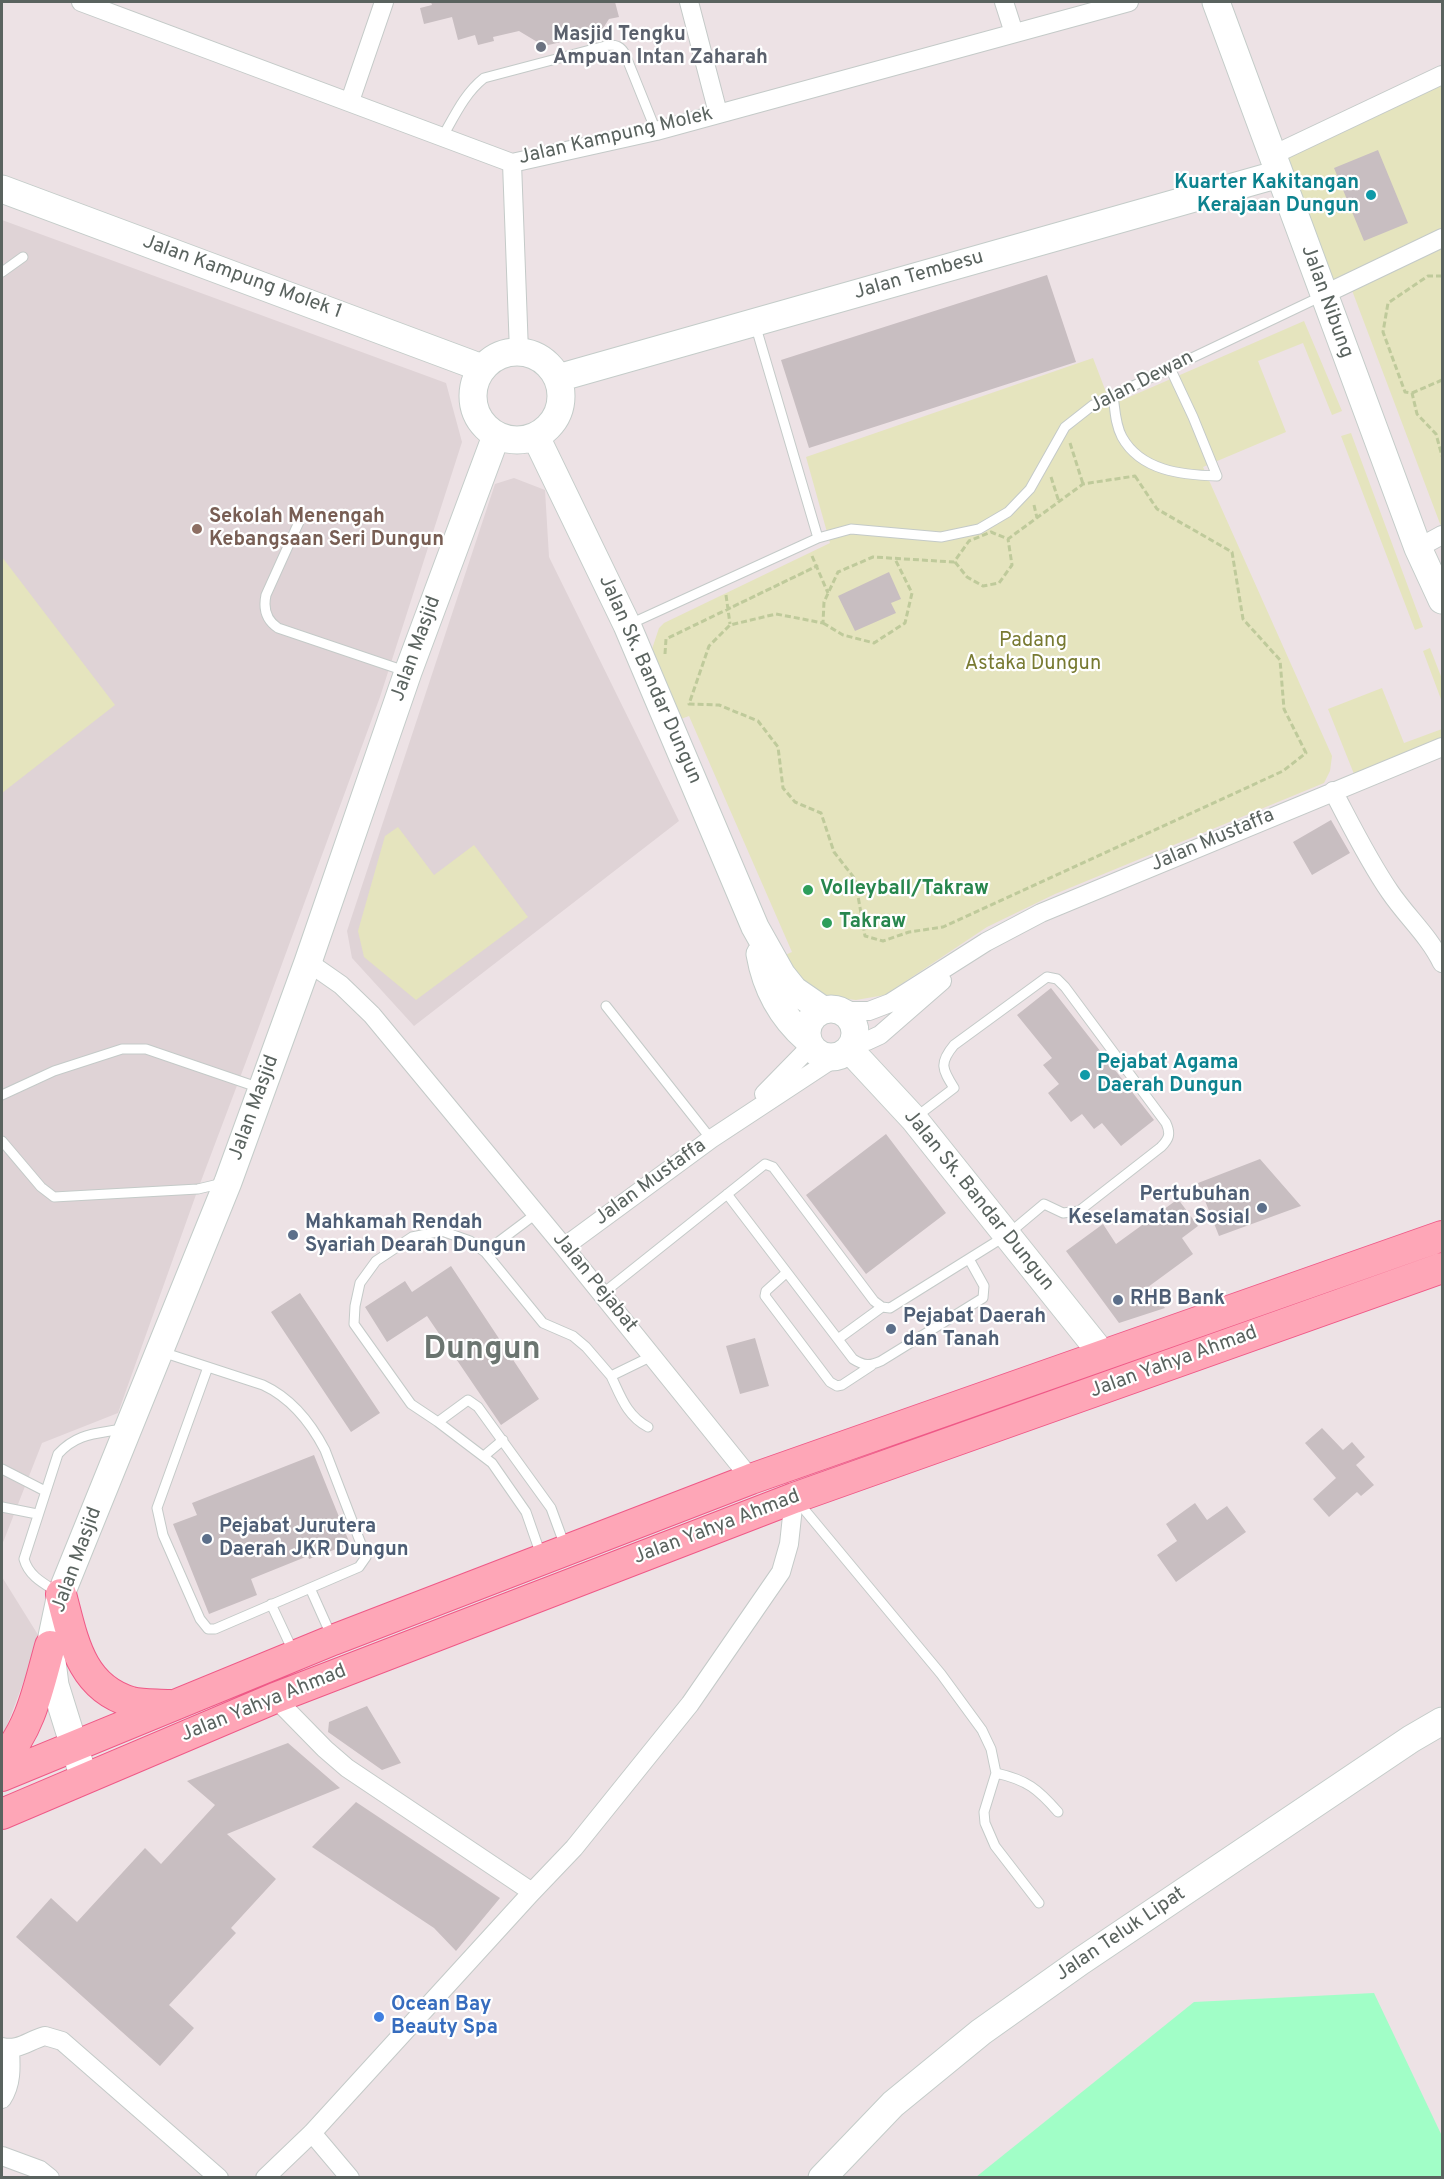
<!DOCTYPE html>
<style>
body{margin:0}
#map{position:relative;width:1444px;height:2179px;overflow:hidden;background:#ede2e5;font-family:Overpass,sans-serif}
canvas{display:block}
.frame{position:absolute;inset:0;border:3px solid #5a635f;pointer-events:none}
</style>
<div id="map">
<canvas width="1444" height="2179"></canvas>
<div class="frame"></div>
</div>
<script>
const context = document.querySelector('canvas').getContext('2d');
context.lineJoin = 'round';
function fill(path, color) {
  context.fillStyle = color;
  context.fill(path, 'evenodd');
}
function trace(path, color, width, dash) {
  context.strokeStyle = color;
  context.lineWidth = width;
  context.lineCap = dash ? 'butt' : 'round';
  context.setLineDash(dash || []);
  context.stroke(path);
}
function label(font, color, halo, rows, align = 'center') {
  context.font = font + ' Overpass,sans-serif';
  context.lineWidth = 4.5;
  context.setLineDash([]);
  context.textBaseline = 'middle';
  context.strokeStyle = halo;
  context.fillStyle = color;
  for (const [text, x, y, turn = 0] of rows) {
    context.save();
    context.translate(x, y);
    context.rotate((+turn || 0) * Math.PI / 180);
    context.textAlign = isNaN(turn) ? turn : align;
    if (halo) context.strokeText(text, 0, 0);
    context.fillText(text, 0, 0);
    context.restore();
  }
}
fill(new Path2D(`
 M2 220 446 383 462 442 380 697 250 1051 198 1189 118 1413 42 1443 2 1545Z
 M514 478 545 490 549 557 679 821 414 1026 352 958 347 931 495 484Z
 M2 1577 40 1638 2 1739Z`), '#dfd3d6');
fill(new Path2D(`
 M1442 76V238L1323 295 1273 155Z
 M1442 241V529L1350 285Z
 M1304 321 1342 411 1332 415 1303 343 1258 361 1286 432 1203 467 1332 756 1330 771 1324 783 1055 894 987 927 885 995 856 1000 831 997 799 982 783 956 792 952 689 716 678 720 650 655 659 628 664 623 830 543 806 457 1093 358 1111 405Z
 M1351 433 1423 627 1415 630 1341 436Z
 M2 557 115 705 2 793Z
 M1430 648 1442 679V702L1423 651Z
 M1382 688 1404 743 1442 729V740L1354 774 1328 709Z
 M398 827 434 875 474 845 528 917 416 1000 364 957 358 931 385 836Z`), '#e5e4be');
fill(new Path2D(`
 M1374 1993 1442 2136V2177H976L1194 2002Z`), '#a1fec7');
fill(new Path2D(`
 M431 2H615L619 17 609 19 600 33 544 46 519 31 493 37 494 41 478 45 475 35 458 40 452 17 424 24 420 8 432 5Z
 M1378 150 1408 223 1364 241 1334 168Z
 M1047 275 1076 362 809 448 781 360Z
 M889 572 901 599 891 603 896 613 855 631 838 596Z
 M1331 820 1350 853 1312 875 1293 842Z
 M1051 988 1154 1120 1121 1146 1102 1123 1094 1129 1082 1114 1071 1122 1048 1093 1059 1084 1043 1065 1052 1058 1017 1015Z
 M886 1134 946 1213 866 1274 806 1195Z
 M1260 1159 1301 1206 1219 1236 1198 1183Z
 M1178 1199 1198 1226 1182 1238 1193 1254 1148 1287 1165 1308 1119 1323 1066 1251 1103 1224 1116 1244Z
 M451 1266 539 1399 501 1425 427 1316 387 1342 365 1307 405 1281 412 1292Z
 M300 1293 380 1413 351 1432 271 1312Z
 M755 1338 769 1386 740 1394 726 1346Z
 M1322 1428 1343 1450 1352 1442 1365 1457 1356 1465 1374 1485 1361 1496 1357 1492 1329 1517 1313 1499 1336 1478 1305 1443Z
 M314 1455 350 1544 309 1559 308 1556 251 1579 257 1595 209 1614 173 1524 197 1515 192 1503Z
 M1195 1503 1207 1520 1227 1506 1246 1532 1176 1582 1157 1555 1177 1541 1166 1524Z
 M367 1706 401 1763 382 1770 328 1732 329 1722Z
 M288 1743 340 1788 227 1834 276 1879 231 1928 236 1933 169 2005 194 2028 160 2066 16 1937 51 1898 77 1922 145 1848 161 1864 215 1805 187 1781Z
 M356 1802 500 1898 456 1951 434 1928 312 1847Z`), '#c8bec1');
const lane = new Path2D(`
 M443 136C455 115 465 93 484 78L609 45C617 45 621 47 625 54L656 131
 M2 272 23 257
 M755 324 818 538
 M1113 395C1115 409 1115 424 1122 437 1141 471 1182 475 1217 476L1193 417 1170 368
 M299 522 266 595C263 609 266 620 278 628L405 671
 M630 624 818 538 851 529 941 537 979 529 1008 512 1030 489 1065 427 1093 405 1322 296
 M606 1006 711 1139
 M2 1095 54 1071 122 1049H146L260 1088
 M2 1141 41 1187 54 1197 198 1189 223 1183
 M727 1194 853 1359C864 1366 870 1366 881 1361L983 1298 984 1286 969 1259
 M485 1252 537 1213
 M786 1273 766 1291 765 1296 830 1382 837 1386 842 1385 871 1366
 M602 1294 765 1164 773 1167 874 1301 882 1307 890 1308 1007 1235 1044 1204 1063 1213 1079 1211 1161 1147C1169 1139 1171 1134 1166 1123L1065 987 1057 979 1047 977 954 1045C939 1063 942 1069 954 1088L916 1117
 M838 1339 882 1307
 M162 1352 263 1385C291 1398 311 1423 325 1450L366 1557 359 1567 215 1629H208L200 1619 163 1535 157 1508 208 1367
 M611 1376C621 1397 627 1416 648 1427
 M438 1422 411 1404 354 1324 355 1306 360 1283 376 1261 412 1237 442 1231 470 1241 485 1252 543 1323 573 1336 586 1347 611 1376 652 1356
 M484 1456 503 1440
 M2 1469 45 1491
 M798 1502 941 1674 982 1730 991 1749 996 1773 984 1812 985 1823 995 1846 1039 1903
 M2 1507 37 1514
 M541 1555 526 1512 492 1463 438 1422 468 1400 478 1407 551 1508 565 1546
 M310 1588 331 1635
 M59 1593C45 1584 29 1577 24 1559L58 1454C77 1433 96 1434 122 1429
 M271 1604 293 1651
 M996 1773C1027 1780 1038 1789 1058 1812`);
const street = new Path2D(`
 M81 2 512 163 656 131 1129 2
 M689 2 718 113
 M1004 2 1014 33
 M350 101 384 2
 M1273 155 1442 75
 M512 163 519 352
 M1323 295 1442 238
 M1418 548 1442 535
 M1333 791C1351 825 1368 860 1390 892 1407 917 1429 936 1442 963
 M308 962 341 985 372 1015 564 1247 751 1479
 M841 1011H869L890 1003 986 942 1041 913 1442 747
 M854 1042 867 1041 880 1035 942 981
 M764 1094 810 1047
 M564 1247 711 1139 834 1058
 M275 1698 325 1749 347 1768 532 1892
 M2 2047C19 2051 29 2040 45 2036L62 2041 219 2178
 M2 2099C12 2084 11 2067 10 2049
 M312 2133 350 2178
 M2 2156 40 2170 50 2178
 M265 2178 312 2133 532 1892 574 1848 690 1704 781 1572 789 1544 794 1498`);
const secondary = new Path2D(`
 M1216 2 1418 548 1442 600
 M2 189 482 368
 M473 396a44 44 0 1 1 88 0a44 44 0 1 1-88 0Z
 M558 378 1279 174
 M536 437 627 625 755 927 782 975 794 990 823 1010
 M760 954C766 989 781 1016 807 1039
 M807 1033a24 24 0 1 1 48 0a24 24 0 1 1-48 0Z
 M849 1049 914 1119 1103 1355
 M84 1778 55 1685 50 1646 61 1594 228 1182 308 962 408 672 496 436
 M822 2178 893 2104 981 2032 1081 1961 1411 1739 1442 1721`);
const primary = new Path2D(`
 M61 1594C73 1639 80 1687 131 1702 143 1705 157 1704 169 1705
 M2 1760C31 1729 39 1685 50 1646
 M2 1776 333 1640 751 1479 1442 1236
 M2 1814 275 1698 794 1498 1442 1268`);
trace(lane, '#c4cac8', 11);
trace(street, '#c4cac8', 20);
trace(secondary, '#c4ccc9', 29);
trace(primary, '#ef5987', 32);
trace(new Path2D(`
 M1442 276H1428L1388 303 1383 332 1405 392 1412 393 1417 414 1436 434 1442 456
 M1412 393 1442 380
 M1070 443 1083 484
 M1135 476 1157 509 1232 552 1243 619 1280 660 1284 709 1306 753 1283 771 943 927 909 932 883 941 865 936 855 879 834 852 821 813 795 802 783 788 778 747 758 721 719 705 689 704 709 646 730 625 776 614 823 623 824 602 838 572 873 557 954 562 969 541 991 532 1008 539 1083 484Z
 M1051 477 1059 502
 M1034 505 1037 518
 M812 556 828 593
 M955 562 967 577 983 586 999 583 1012 565 1008 539
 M726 595 730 624
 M823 623 843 635 874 643 905 623 912 593 895 559
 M665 654 666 639 817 566 728 609`), '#bfca9b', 3, [6, 3]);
trace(lane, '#fff', 9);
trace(street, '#fff', 18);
trace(secondary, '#fff', 27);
trace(primary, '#fea6b7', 30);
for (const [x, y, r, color] of [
 [541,47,6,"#6b7280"],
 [1371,195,6,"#0f9aa8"],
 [197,529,6,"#8d6e63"],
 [808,890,6,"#2e9e5b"],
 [827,923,6,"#2e9e5b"],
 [1085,1075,6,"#0f9aa8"],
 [1262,1208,6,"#5c6f8a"],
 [293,1235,6,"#5c6f8a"],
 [1118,1300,6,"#5c6f8a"],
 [891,1329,6,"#5c6f8a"],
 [207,1539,6,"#5c6f8a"],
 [379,2017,6,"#3f7fe0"]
]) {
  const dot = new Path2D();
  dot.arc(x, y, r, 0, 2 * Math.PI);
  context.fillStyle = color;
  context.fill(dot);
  trace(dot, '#fff', 2);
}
label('bold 20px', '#5b616d', '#fff', [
 ["Masjid Tengku",553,36],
 ["Ampuan Intan Zaharah",553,59]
], 'left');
label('20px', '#5a635f', '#fff', [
 ["Jalan Kampung Molek",616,137,-13],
 ["Jalan Tembesu",919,276,-16],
 ["Jalan Kampung Molek 1",242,278,20],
 ["Jalan Nibung",1326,302,70],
 ["Jalan Dewan",1142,383,-27],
 ["Jalan Masjid",417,649,-70],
 ["Jalan Sk. Bandar Dungun",649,680,66],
 ["Jalan Mustaffa",1213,841,-23],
 ["Jalan Masjid",255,1108,-70],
 ["Jalan Mustaffa",651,1183,-36],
 ["Jalan Sk. Bandar Dungun",978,1201,51],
 ["Jalan Pejabat",594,1283,51],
 ["Jalan Yahya Ahmad",1174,1363,-20],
 ["Jalan Yahya Ahmad",717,1528,-21],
 ["Jalan Masjid",78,1560,-70],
 ["Jalan Yahya Ahmad",264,1704,-22],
 ["Jalan Teluk Lipat",1121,1935,-34]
]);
label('bold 20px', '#0d838f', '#fff', [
 ["Kuarter Kakitangan",1359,184],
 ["Kerajaan Dungun",1359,207],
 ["Pejabat Agama",1097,1064,"left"],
 ["Daerah Dungun",1097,1087,"left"]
], 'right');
label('bold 20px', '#785e54', '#fff', [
 ["Sekolah Menengah",209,518],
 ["Kebangsaan Seri Dungun",209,541]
], 'left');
label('20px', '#787a32', '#fff', [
 ["Padang",1033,642],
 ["Astaka Dungun",1033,665]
]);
label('bold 20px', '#27864d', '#fff', [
 ["Volleyball/Takraw",820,890],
 ["Takraw",839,923]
], 'left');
label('bold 20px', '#4e5e75', '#fff', [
 ["Pertubuhan",1250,1196,"right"],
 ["Keselamatan Sosial",1250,1219,"right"],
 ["Mahkamah Rendah",305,1224],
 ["Syariah Dearah Dungun",305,1247],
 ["RHB Bank",1130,1300],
 ["Pejabat Daerah",903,1318],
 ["dan Tanah",903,1341],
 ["Pejabat Jurutera",219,1528],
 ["Daerah JKR Dungun",219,1551]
], 'left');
label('bold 20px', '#366cbe', '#fff', [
 ["Ocean Bay",391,2006],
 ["Beauty Spa",391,2029]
], 'left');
label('bold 32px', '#6b7570', '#fff', [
 ["Dungun",482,1352]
]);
</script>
